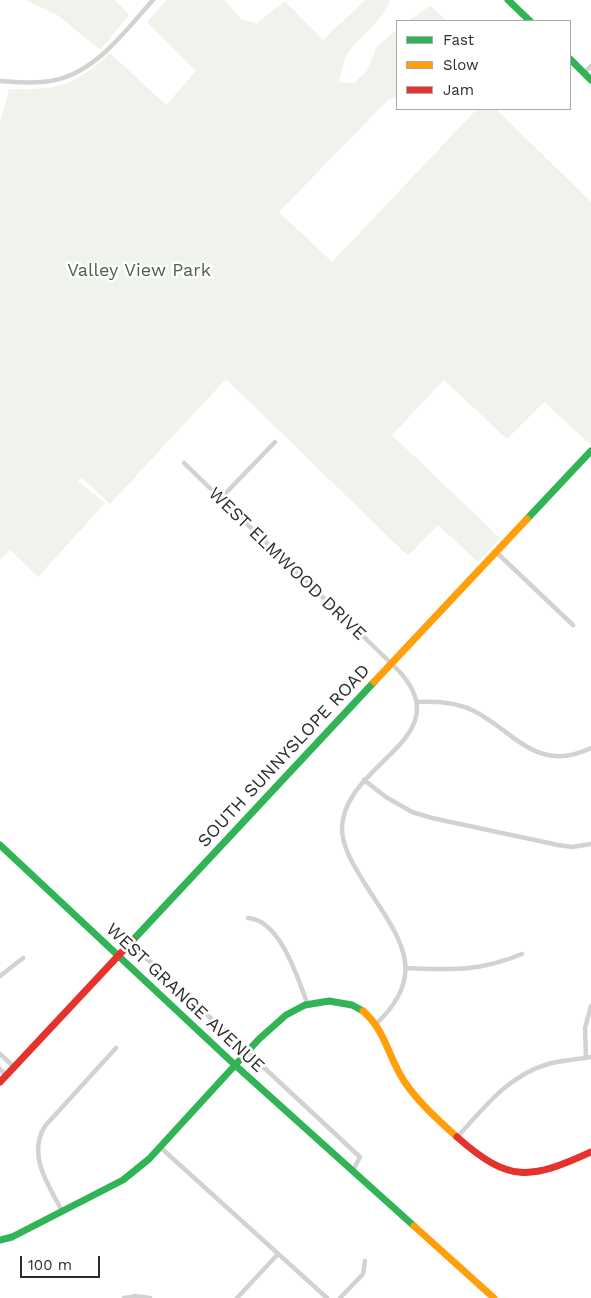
<!DOCTYPE html>
<style>
body{margin:0}
#map{position:relative;width:591px;height:1298px;overflow:hidden;background:#fff;font-family:"Work Sans",sans-serif}
canvas{display:block}
.legend{position:absolute;left:396px;top:20px;width:175px;height:90px;box-sizing:border-box;background:#fff;border:1px solid #ababab;margin:0;padding:6px 9px;list-style:none;font-size:15px;color:#2d2d2d}
.legend li{display:flex;align-items:center;gap:10px;height:25px}
.legend b{width:25px;border:1px solid #ababab}
.scale{position:absolute;left:20px;top:1256px;width:80px;height:22px;box-sizing:border-box;border:2px solid #2d2d2d;border-top:0;padding-left:6px;font-size:15px;line-height:18px;white-space:nowrap;color:#2d2d2d;-webkit-text-stroke:4px #fff;paint-order:stroke}
</style>
<div id="map">
<canvas width="591" height="1298"></canvas>
<ul class="legend">
<li><b style="height:6px;background:#30b455"></b>Fast</li>
<li><b style="height:6px;background:#ff9f0a"></b>Slow</li>
<li><b style="height:6px;background:#e5322d"></b>Jam</li>
</ul>
<div class="scale">100 m</div>
</div>
<script>
const context = document.querySelector('canvas').getContext('2d');
context.lineJoin = 'round';
function fill(path, color) {
  context.fillStyle = color;
  context.fill(path, 'evenodd');
}
function trace(path, color, width, dash) {
  context.strokeStyle = color;
  context.lineWidth = width;
  context.lineCap = dash ? 'butt' : 'round';
  context.setLineDash(dash || []);
  context.stroke(path);
}
function label(font, color, halo, rows, align = 'center') {
  context.font = font + ' "Work Sans",sans-serif';
  context.lineWidth = 5;
  context.setLineDash([]);
  context.textBaseline = 'middle';
  context.strokeStyle = halo;
  context.fillStyle = color;
  for (const [text, x, y, turn = 0] of rows) {
    context.save();
    context.translate(x, y);
    context.rotate((+turn || 0) * Math.PI / 180);
    context.textAlign = isNaN(turn) ? turn : align;
    if (halo) context.strokeText(text, 0, 0);
    context.fillText(text, 0, 0);
    context.restore();
  }
}
fill(new Path2D(`
 M26 0H115L129 15 100 50 59 16Z
 M166 0H225L241 19 257 23 285 1 323 40 365 0H390C383 22 361 33 349 52 343 59 342 73 339 82L354 83 367 71 376 48 397 29V97L388 100 279 212 332 262 477 109H496L591 202V445L544 402 507 439 444 380 392 435 500 538 478 562 438 525 408 556 226 379 110 504 81 477 78 481 105 503 38 577 10 550 0 560V122L9 89C23 89 39 90 53 87 74 84 95 67 110 53L166 105 196 71 147 22Z
 M430 6 447 21H408Z`), '#f0f3ec');
trace(new Path2D(`
 M584 73 591 66
 M0 81C16 82 34 84 50 81 94 75 125 31 153 0
 M184 463 398 670C463 739 341 763 342 830 343 848 353 864 362 879 394 932 434 970 376 1024
 M220 499 275 442
 M496 552 573 625
 M418 702C437 701 457 702 474 711 515 732 537 774 591 748
 M364 780 386 797 412 812 432 818 558 845 572 847 591 844
 M248 918C280 920 298 978 307 1003
 M129 942 360 1157 353 1170
 M406 968C452 970 478 972 522 954
 M0 976 23 958
 M0 1054 14 1067
 M586 1058 585 1028 591 1006
 M0 1069 6 1075
 M458 1136C484 1108 507 1077 545 1065 560 1060 576 1060 591 1057
 M160 1147 327 1298
 M62 1211C48 1184 27 1155 45 1126L116 1048
 M124 1298 136 1296 150 1298
 M237 1298 278 1254
 M340 1298 363 1274 365 1261`), '#d2d2d2', 4.5);
trace(new Path2D(`
 M508 0 530 21
 M570 59 591 80
 M527 519 591 451
 M0 845 235 1065 414 1226
 M133 940 374 682
 M0 1240 12 1237 123 1180 149 1159 259 1039 286 1015 305 1005 329 1001 352 1005 363 1011`), '#30b455', 7);
trace(new Path2D(`
 M374 682 527 519
 M363 1011C386 1031 388 1057 404 1081 418 1102 438 1120 457 1137
 M414 1226 494 1298`), '#ff9f0a', 7);
trace(new Path2D(`
 M0 1082 133 940
 M457 1137C509 1183 530 1180 591 1152`), '#e5322d', 7);
label('18px', '#516440', '#fff', [
 ["Valley View Park",139,271]
]);
label('18px', '#2d2d2d', '#fff', [
 ["WEST ELMWOOD DRIVE",287,564,44],
 ["SOUTH SUNNYSLOPE ROAD",284,756,-47],
 ["WEST GRANGE AVENUE",185,998,43]
]);
</script>
